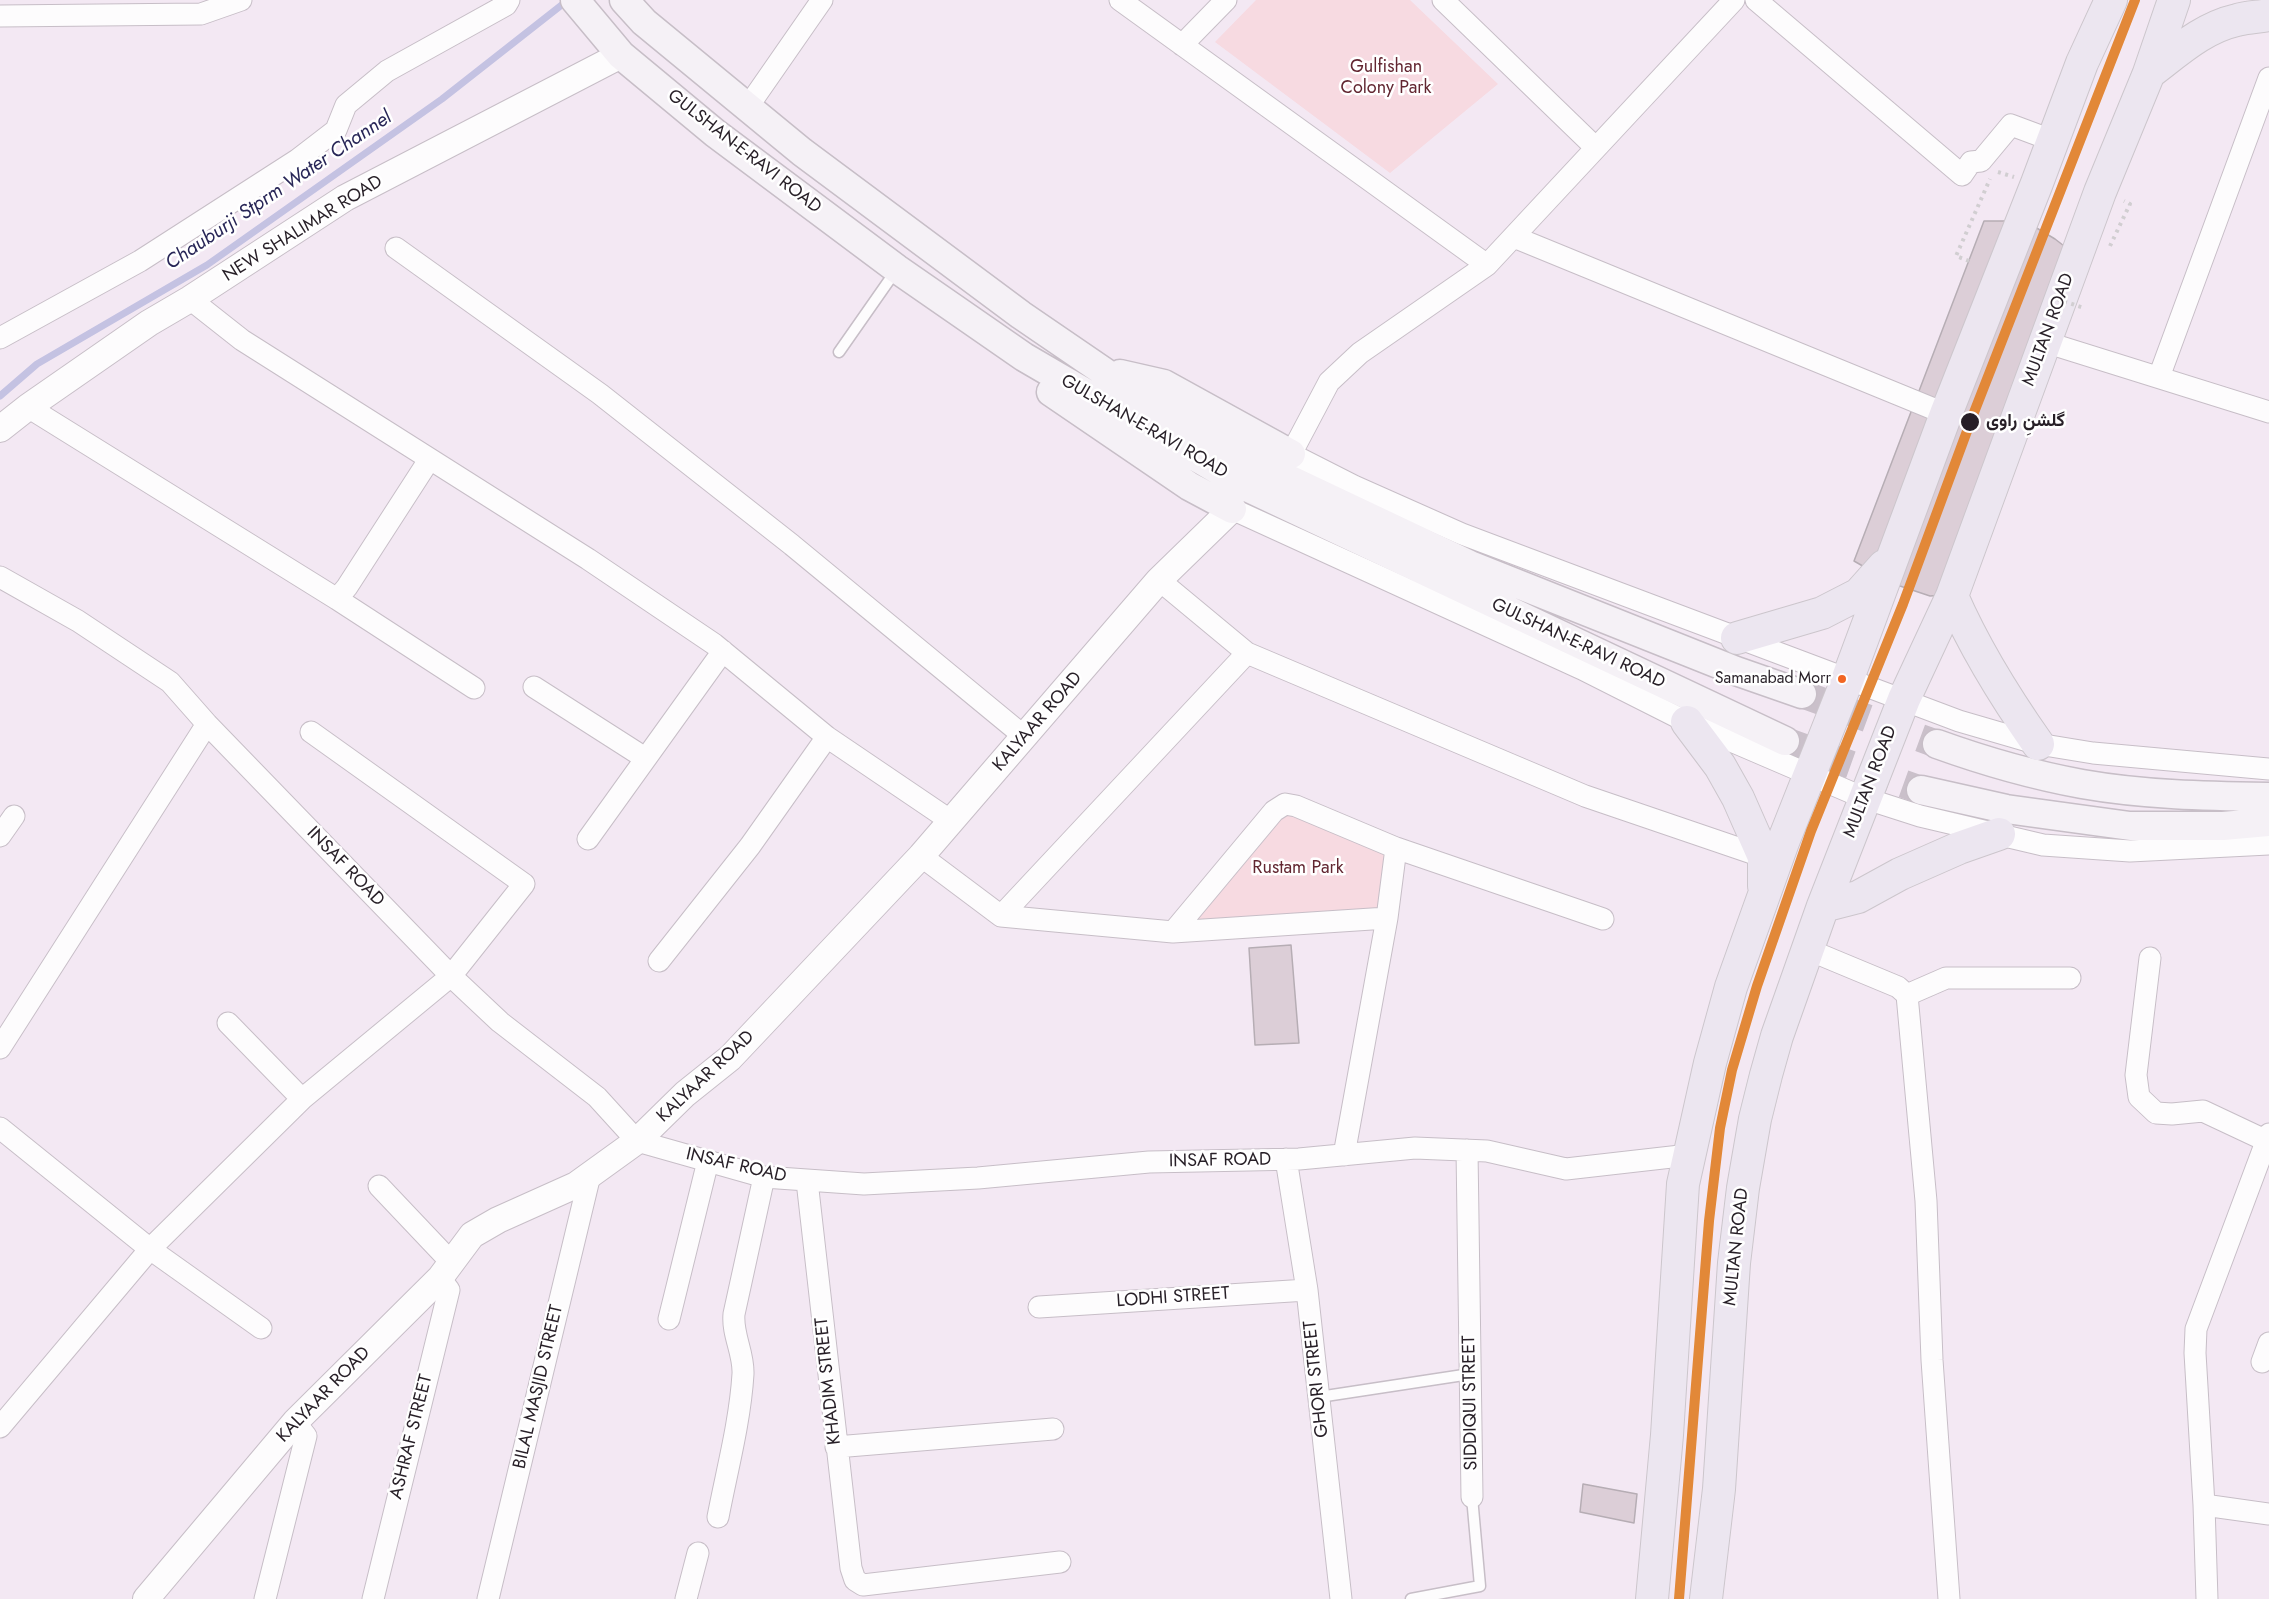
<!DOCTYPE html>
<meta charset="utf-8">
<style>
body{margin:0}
canvas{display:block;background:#f3e8f3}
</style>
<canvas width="2269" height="1599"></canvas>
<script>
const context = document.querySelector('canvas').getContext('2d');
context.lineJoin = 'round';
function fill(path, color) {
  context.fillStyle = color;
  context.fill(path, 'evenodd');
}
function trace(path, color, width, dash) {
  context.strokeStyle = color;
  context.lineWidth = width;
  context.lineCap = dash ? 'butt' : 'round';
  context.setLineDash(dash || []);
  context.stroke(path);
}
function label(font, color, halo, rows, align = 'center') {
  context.font = font + ' Jost,Vazirmatn,sans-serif';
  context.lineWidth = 5;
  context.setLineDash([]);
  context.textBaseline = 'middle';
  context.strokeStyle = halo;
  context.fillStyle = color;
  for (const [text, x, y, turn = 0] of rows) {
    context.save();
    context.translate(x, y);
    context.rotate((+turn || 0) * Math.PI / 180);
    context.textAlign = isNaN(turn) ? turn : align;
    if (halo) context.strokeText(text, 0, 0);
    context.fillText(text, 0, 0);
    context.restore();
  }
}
fill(new Path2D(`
 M1256 0H1410L1498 84 1390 173 1215 42Z
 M1285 804 1396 848 1382 918 1173 932Z`), '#f7dae1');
trace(new Path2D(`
 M0 396 37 364 207 265 442 99 568 0`), '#c4c2e2', 7);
const building = new Path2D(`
 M1984 221H2011L2035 227 2055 239 2068 249 1944 595 1930 596 1894 584 1854 561Z
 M1291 945 1299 1043 1255 1045 1249 948Z
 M1583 1484 1637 1494 1634 1523 1580 1512Z`);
fill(building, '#dcced7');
trace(building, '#b6adb4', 1.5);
trace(new Path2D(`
 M1802 694 1937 744
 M1785 741 1921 790`), '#cac0ca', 28, [28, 14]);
const service = new Path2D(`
 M839 352 897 269
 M1319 1397 1470 1374
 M1411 1599 1480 1586 1472 1497`);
const minor = new Path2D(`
 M1120 0 1487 265
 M1443 0 1596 148
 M1734 0 1487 265 1360 353 1329 382 1291 454 1354 486 1462 534 1959 721 2038 744 2093 753 2269 769
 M1756 0 1962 175 1971 162 1981 161 2011 125 2054 141
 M0 16 201 14 241 0
 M1182 45 1226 0
 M747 108 822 0
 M1514 237 1946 414
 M396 248 600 394 792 545 1025 737
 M190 299 242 340 588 559 714 644 827 737 951 821
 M0 338 140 261 297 160 336 130 346 105 387 71 506 5 509 0
 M2045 342 2269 412
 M2159 377 2269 78
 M28 407 337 599 347 587 429 460
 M1232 509 1582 669 1687 722 1864 798 1920 816 2043 845 2130 851 2269 844
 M0 577 78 621 170 682 207 724 451 976 500 1022 597 1097 637 1141 764 1177 864 1184 978 1178 1149 1162 1299 1159 1415 1148 1487 1151 1566 1169 1689 1155
 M1159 580 1247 653
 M337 599 474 688
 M534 687 645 758
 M0 836 14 816
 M588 839 723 651
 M921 856 1001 916 1173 932 1387 918
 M1001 916 1247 653 1585 796 1764 857
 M1173 932 1274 811 1285 804 1296 806 1396 848 1603 919
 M1809 950 1898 987 1907 995 1926 1201 1932 1360 1949 1599
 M2150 958 2136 1075 2139 1097 2156 1113 2172 1114 2203 1111 2269 1142
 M659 961 750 846 827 737
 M1907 995 1946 978H2070
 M228 1023 302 1099
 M0 1048 207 724
 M0 1128 150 1249 261 1328
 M1467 1150 1472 1497
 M1344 1155 1387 918 1396 848
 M1286 1159 1307 1290 1341 1599
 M807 1181 851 1568 855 1580 863 1585 1060 1562
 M379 1186 451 1262
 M1039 1307 1307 1290
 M669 1319 708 1161
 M2262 1362 2269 1343
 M0 1427 150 1249 302 1099 451 976 524 884 311 732
 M836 1447 1053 1429
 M2204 1505 2269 1514
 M718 1517C727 1470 740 1422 743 1374 744 1353 732 1335 734 1314L764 1177
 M265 1599 306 1436 295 1422
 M373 1599 449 1290 440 1278
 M488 1599 590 1175
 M686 1599 698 1553
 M2207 1599 2204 1505 2195 1353 2196 1329 2269 1134`);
const tertiary = new Path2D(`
 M0 429 28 407 149 323 190 299 345 198 621 55
 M146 1599 295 1422 440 1278 472 1235 498 1220 576 1185 637 1141 685 1094 730 1058 921 856 1159 580 1232 509`);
const secondary = new Path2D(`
 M575 0 621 55 715 133 897 269 1024 357 1249 488 1785 741
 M624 0 644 22 802 152 1021 315 1138 395 1263 467 1470 565 1736 671 1802 694
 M1120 374 1164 384 1291 454
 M1051 392 1189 486 1232 509
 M1937 744C1984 761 2033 775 2082 784 2144 795 2207 796 2269 797
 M1921 790 2006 809 2130 826H2223L2269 822`);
const primary = new Path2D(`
 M2149 73C2177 52 2202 28 2237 20 2247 17 2258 17 2269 15
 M1952 596C1975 649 2005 697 2038 744
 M1737 638 1822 613 1859 594 1884 566
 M1687 722 1720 766 1738 798 1764 857V886
 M1823 906 1858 897 1900 874 1959 848 1999 834
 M1652 1599 1667 1435 1683 1184 1710 1063 1731 987 1783 842 1848 678 1946 414 2037 183 2082 63 2111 0
 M1706 1599 1719 1489 1734 1263 1743 1188 1755 1119 1766 1075 1777 1036 1823 906 1904 699 1952 596 2100 192 2149 73 2174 0`);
trace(service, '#c7bec7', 13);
trace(minor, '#c7bec7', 23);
trace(tertiary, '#c7bec7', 28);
trace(secondary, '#c7bec7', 31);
trace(primary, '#ccc6cc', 34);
trace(new Path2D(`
 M1998 172 2014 177
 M2110 246 2130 204 2124 201
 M1969 261 1956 256 1990 179`), '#d1ced1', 4, [3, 4.5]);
trace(service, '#fdfcfd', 10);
trace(minor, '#fdfcfd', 21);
trace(tertiary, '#fdfcfd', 26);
trace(secondary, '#f5f1f6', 28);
trace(primary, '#ece6f0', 32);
trace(new Path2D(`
 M2057 299 2084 308`), '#d1ced1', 4, [3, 4.5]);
trace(new Path2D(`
 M1679 1599 1709 1221 1720 1128 1732 1070 1757 986 1811 831 1903 604 1973 415 2135 0`), '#e28838', 10);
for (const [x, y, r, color] of [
 [1970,422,10,"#271f27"],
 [1842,679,5,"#f26522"]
]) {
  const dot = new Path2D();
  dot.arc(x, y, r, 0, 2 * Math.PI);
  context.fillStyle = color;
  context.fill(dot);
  trace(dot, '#fff', 2);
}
label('16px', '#271f27', '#fff', [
 ["Samanabad Morr",1831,679]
], 'right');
label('18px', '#622631', '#fff', [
 ["Gulfishan",1386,68],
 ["Colony Park",1386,89],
 ["Rustam Park",1298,869]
]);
label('18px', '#271f27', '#fff', [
 ["GULSHAN-E-RAVI ROAD",744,152,38],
 ["NEW SHALIMAR ROAD",303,229,-32],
 ["MULTAN ROAD",2049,330,-70],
 ["GULSHAN-E-RAVI ROAD",1144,427,30],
 ["GULSHAN-E-RAVI ROAD",1578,644,25],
 ["KALYAAR ROAD",1038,722,-49],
 ["MULTAN ROAD",1871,782,-69],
 ["INSAF ROAD",345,867,46],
 ["KALYAAR ROAD",706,1077,-43],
 ["INSAF ROAD",1220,1161,-1],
 ["INSAF ROAD",736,1166,13],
 ["MULTAN ROAD",1737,1247,-84],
 ["LODHI STREET",1173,1298,-4],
 ["GHORI STREET",1317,1379,-96],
 ["KHADIM STREET",829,1381,-96],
 ["BILAL MASJID STREET",539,1387,-77],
 ["KALYAAR ROAD",324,1395,-46],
 ["SIDDIQUI STREET",1471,1403,-91],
 ["ASHRAF STREET",412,1437,-76]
]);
label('bold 18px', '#271f27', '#fff', [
 ["گلشنِ راوی",1986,422]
], 'left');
label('italic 20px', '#282657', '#fff', [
 ["Chauburji Stprm Water Channel",279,191,-34]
]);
</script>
